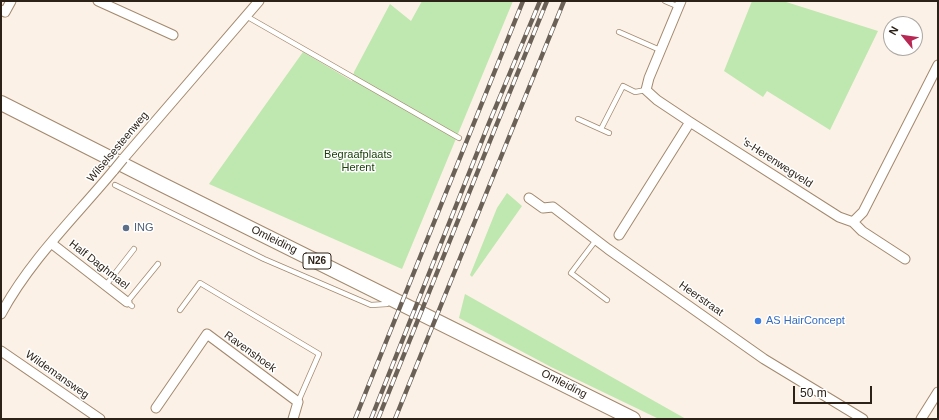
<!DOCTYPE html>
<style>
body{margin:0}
#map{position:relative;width:939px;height:420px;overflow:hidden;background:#fcf1e6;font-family:Arial,sans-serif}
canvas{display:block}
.frame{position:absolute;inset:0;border:2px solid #2c2217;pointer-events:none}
.north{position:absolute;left:883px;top:16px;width:40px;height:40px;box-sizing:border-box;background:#fff;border:1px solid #aba7a2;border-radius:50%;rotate:299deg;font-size:11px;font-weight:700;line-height:16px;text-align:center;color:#2c2217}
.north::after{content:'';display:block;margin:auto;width:14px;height:18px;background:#b82854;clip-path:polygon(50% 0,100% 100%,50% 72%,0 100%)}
.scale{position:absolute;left:793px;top:386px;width:79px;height:18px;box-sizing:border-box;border:2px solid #2c2217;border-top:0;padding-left:5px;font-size:12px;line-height:14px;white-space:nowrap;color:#2c2217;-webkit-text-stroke:3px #fff;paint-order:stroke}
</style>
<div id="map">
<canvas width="939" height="420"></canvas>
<div class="frame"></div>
<div class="north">N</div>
<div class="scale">50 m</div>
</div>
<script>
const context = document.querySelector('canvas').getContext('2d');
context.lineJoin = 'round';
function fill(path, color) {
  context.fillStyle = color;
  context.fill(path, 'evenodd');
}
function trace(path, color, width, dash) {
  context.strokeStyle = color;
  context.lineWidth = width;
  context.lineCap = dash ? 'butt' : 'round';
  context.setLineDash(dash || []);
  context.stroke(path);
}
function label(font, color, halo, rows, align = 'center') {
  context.font = font + ' Arial,sans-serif';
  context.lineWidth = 3;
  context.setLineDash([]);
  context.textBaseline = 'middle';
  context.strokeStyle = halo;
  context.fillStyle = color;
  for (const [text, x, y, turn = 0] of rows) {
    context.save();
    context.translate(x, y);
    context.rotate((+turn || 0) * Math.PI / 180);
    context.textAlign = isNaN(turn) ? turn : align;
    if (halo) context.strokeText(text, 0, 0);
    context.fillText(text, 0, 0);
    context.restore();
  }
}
fill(new Path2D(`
 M422 1H513L402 269 209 184 303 52 352 81 354 72 390 4 411 21Z
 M752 1H783L878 31 830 130 767 91 763 97 724 71Z
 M507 193 522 206 472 277 470 275 497 208Z
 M465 294 686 419H659L551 367 459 318Z`), '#bee8b0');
const service = new Path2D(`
 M665 1 679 7
 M246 16 459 138
 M619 32 660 50
 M578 119 609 133
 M601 129 623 86 635 92 646 90
 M115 185 264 259 371 305 387 304
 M596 240 571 273 607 300
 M106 285 134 249
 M132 306 127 302 158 264
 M180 310 200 283 319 354 298 402`);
const minor = new Path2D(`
 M98 1 173 35
 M681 1 649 78 646 90 657 100 690 122 839 217 853 222 863 212 938 65
 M1 10 5 12 11 1
 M123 159 259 1
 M529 198 543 208 553 207 608 249 764 359 863 419
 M853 222 862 231 905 259
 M619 235 690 122
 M51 243 127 302
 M1 314C30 260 75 217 114 170
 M1 351 100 419
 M156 408 207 334 298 402 293 419
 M921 419 938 392`);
const primary = new Path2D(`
 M1 103 161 184 633 419`);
trace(service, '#a2896e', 6);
trace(minor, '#a2896e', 11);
trace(primary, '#a2896e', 16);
trace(service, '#fff', 4.5);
trace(minor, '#fff', 9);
trace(primary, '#fff', 14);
const rail = new Path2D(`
 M355 419 523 1
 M371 419 489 123 540 1
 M378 419 496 126 547 1
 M395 419 564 1`);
trace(rail, '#6b6156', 4.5);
trace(rail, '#fff', 3, [9]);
const minorBridge = new Path2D(`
 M114 170 123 159`);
trace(minorBridge, '#a2896e', 11, []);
trace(minorBridge, '#fff', 9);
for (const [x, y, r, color] of [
 [126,228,4,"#5c6f8a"],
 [758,321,4,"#3f7fe0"]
]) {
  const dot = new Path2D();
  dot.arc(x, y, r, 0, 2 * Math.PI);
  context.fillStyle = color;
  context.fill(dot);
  trace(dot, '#fff', 1.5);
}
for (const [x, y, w] of [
 [317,261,28]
]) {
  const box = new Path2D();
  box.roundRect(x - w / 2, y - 8, w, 16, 3);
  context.fillStyle = '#fff';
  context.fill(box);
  trace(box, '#2c2217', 1);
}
label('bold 10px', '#2c2217', null, [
 ["N26",317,261]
]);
label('11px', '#2c2217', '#fff', [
 ["Wilselsesteenweg",118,147,-50],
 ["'s-Herenwegveld",777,163,33],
 ["Omleiding",274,240,26],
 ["Half Daghmael",99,265,38],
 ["Heerstraat",701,299,35],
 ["Ravenshoek",250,352,36],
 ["Wildemansweg",57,375,35],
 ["Omleiding",564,384,27]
]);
label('11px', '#194108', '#fff', [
 ["Begraafplaats",358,155],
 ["Herent",358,168]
]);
label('11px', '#4e5e75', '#fff', [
 ["ING",134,228]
], 'left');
label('11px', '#366cbe', '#fff', [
 ["AS HairConcept",766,321]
], 'left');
</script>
